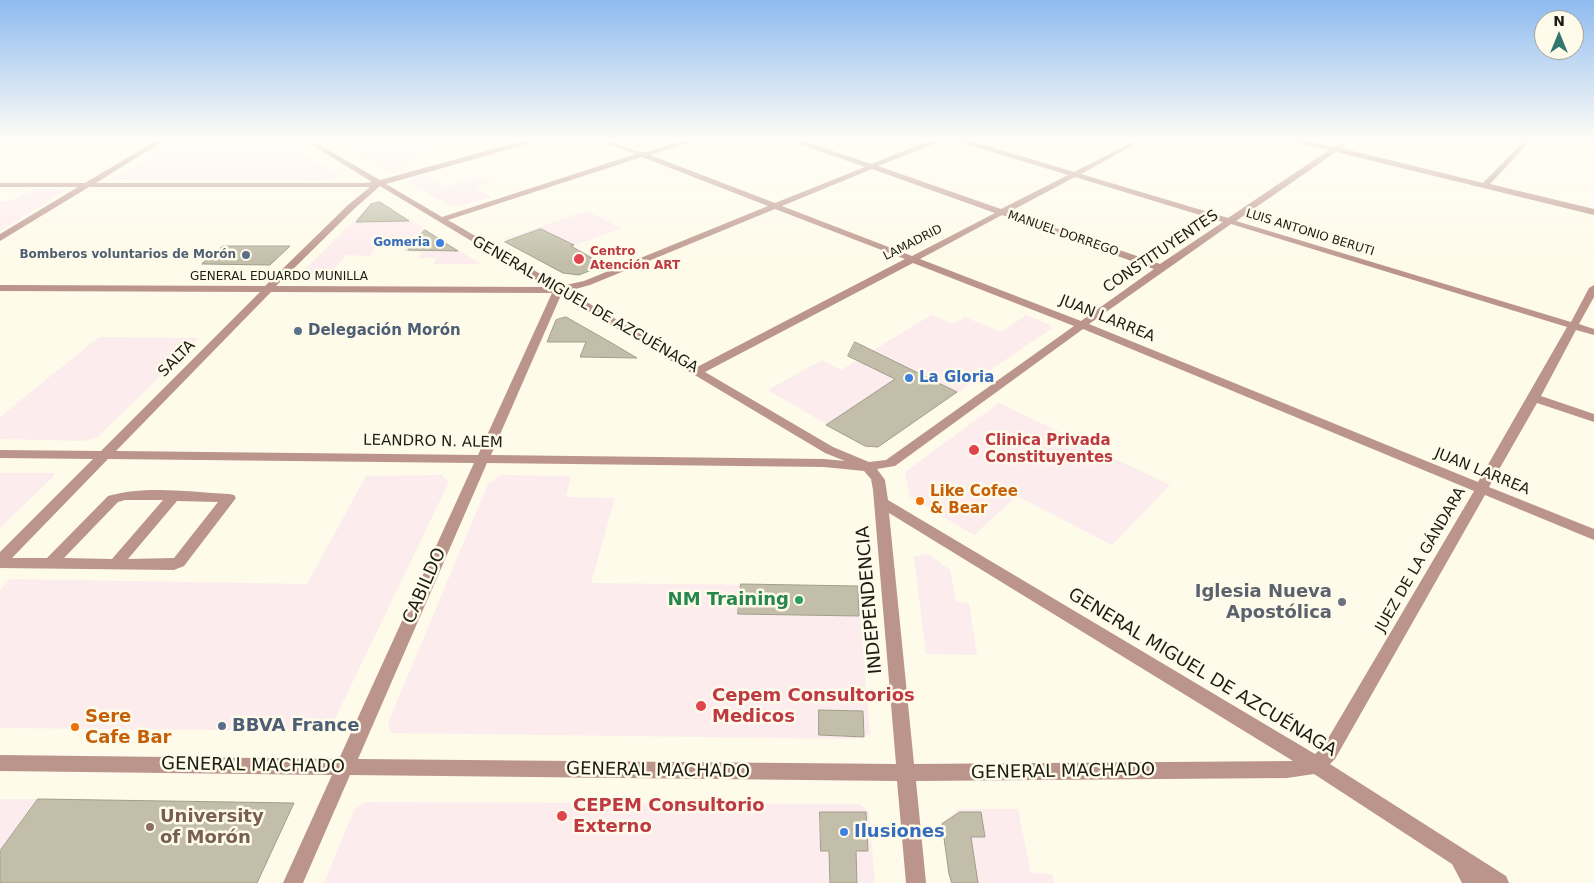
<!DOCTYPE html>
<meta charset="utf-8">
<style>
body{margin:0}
#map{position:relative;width:1594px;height:883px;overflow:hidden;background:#fefbea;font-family:"DejaVu Sans",sans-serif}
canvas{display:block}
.north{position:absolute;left:1534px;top:10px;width:50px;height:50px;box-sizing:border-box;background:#fefbea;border:1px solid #a4a295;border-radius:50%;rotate:0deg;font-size:14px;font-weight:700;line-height:20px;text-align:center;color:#1e1d15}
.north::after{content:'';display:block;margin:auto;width:18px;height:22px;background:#31776d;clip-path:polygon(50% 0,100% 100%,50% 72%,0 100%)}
</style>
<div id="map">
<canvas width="1594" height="883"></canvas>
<div class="north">N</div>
</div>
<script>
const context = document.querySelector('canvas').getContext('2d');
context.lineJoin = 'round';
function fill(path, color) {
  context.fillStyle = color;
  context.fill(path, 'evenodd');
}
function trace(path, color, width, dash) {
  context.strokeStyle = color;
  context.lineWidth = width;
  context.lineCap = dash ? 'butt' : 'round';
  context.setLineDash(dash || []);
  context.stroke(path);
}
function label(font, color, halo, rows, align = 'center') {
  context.font = font + ' "DejaVu Sans",sans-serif';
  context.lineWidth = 5;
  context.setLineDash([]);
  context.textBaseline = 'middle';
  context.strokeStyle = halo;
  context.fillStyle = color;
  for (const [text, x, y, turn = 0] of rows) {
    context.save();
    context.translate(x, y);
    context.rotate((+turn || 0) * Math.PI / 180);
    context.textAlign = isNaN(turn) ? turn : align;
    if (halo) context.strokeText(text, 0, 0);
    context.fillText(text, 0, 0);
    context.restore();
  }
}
fill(new Path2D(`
 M175 140H282L339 176 323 181 115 179 114 178Z
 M327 140H407L428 151 419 153 425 157 398 165 407 170 394 173 389 172Z
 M425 175 446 187 481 176 492 182 476 188 492 197 454 207 408 183 409 180Z
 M33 189H57L65 191 0 231V201H11Z
 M382 202 481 264H433L437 258H418L422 252H403L405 248H375L370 256 346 255 323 281 297 282 296 278 370 205Z
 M587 211 622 228 572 246 606 264 578 274H563L504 239Z
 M931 315 953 324 965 317 1001 332 1026 315 1048 324 1052 328 880 446 867 448 768 390 822 360 841 370Z
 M99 337 199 338 99 436 84 441 0 439V417Z
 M999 403 1170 485 1112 545 1017 496 974 535 910 497 905 472Z
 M0 473H54L53 477 0 528Z
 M442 475 449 482 333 723 319 731 0 728V590L10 579 307 584 366 476Z
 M501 475 571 476 566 497 615 498 591 583 858 586 870 734 854 739 391 733 388 723 488 484Z
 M928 554 950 570 956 602 969 603 977 655 926 654 914 557Z
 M0 799H38L0 851Z
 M365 802 860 804 869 812 875 883H324L354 810Z
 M959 809H1018L1031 873 1052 874 1054 883H950L942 823Z`), '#fdeced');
const building = new Path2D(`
 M380 202 409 221 356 222 371 204Z
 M541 229 574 245 571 246 604 265 579 275 563 273 505 242Z
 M425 230 458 251 408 250Z
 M223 246H290L270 265 202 264Z
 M566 317 610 342 637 358 580 357 586 342H547L556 320Z
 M855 342 957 392 878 447 865 446 826 425 895 379 848 356Z
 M741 584 858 586 859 616 738 614Z
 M819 710 863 711 864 737 819 735Z
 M38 799 294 803 257 883H0V851Z
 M820 812H866L868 851H856L857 883H830L829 851H821Z
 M960 812H981L985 837H971L978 883H952L949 874 942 824Z`);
fill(building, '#c2bea9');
trace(building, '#a29e8a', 1);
fill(new Path2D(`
 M157 140H165L96 183H364L372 182 304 140H311L380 180 526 140H535V142L386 184 442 217 636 154 602 142V140C616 140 632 153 644 152 660 150 674 140 691 140V142L650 155 775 203 865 167 793 142V140H801L871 164 931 140H939V142L878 166 1001 209 1068 175 959 142V140H968L1074 172 1136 140H1143L1081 174 1228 218 1329 150 1294 142V140H1304L1333 147 1344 140H1351L1341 148 1483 183 1525 140H1531L1490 184 1594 209V215L1336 152 1236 221 1571 322 1589 288 1594 285V297L1579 324 1594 329V335L1576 330 1541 396 1594 414V422L1537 403 1489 487 1594 529V540L1485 495 1335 759 1330 764 1506 876 1509 883H1462L1452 864 1314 774 1287 778 916 781 926 883H906L897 781 350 775 303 883H283L332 775 0 771V755L339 759 474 463 108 459 12 558H47L108 496C146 485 190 492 229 494L234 495 236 498 184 566 174 570 0 568V552L93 459 0 458V450L101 451 260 292 0 291V285L265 286 348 205 370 187H89L0 241V234L78 187H0V183H85ZM642 157 768 206 584 281 561 286 448 220ZM872 169 995 213 912 256 782 206ZM1075 177 1223 222 1160 264 1009 212ZM380 186 548 287 276 286 354 209ZM775 209 905 259 697 367 568 291 590 285ZM1002 215 1154 269 1081 321 920 259ZM1231 224 1567 327 1478 482 1089 324ZM913 263 1074 326 886 460 869 462 833 447 705 372ZM271 292 552 293 478 455 116 451ZM561 295 825 453 845 461 824 459 491 455ZM1083 329 1474 491 1323 747 1315 754 888 500 885 480 877 469 895 466ZM487 463 824 467 864 471 871 479 873 490 896 764 358 759ZM125 500H163L112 559 64 558 118 502ZM177 501 218 502 174 558 128 559ZM889 513 1293 761 914 764Z`), '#bb958b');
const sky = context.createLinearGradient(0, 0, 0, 263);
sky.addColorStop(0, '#8ebbf0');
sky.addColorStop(0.53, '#fffdf6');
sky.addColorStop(1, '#fffdf600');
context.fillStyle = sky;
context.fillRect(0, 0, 1594, 263);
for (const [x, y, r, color] of [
 [440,243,5,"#3f7fe0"],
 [246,255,5,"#5c6f8a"],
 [579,259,6,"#e0444e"],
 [298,331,5,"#5c6f8a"],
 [909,378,5,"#3f7fe0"],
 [974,450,6,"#e0444e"],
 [920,501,5,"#e8710a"],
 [799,600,5,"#2e9e5b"],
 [1342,602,5,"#6b7280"],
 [701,706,6,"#e0444e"],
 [222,726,5,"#5c6f8a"],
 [75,727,5,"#e8710a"],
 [562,816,6,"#e0444e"],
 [150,827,5,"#8d6e63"],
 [844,832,5,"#3f7fe0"]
]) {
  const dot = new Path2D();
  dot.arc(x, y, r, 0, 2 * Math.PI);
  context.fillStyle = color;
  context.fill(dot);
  trace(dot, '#fefbea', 2);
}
label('12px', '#1e1d15', '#fefbea', [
 ["LUIS ANTONIO BERUTI",1310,233,17],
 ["MANUEL DORREGO",1063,234,19],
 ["LAMADRID",913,243,-27],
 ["GENERAL EDUARDO MUNILLA",279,277]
]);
label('bold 12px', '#366cbe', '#fefbea', [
 ["Gomeria",430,243]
], 'right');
label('bold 12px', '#be3a42', '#fefbea', [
 ["Centro",590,252],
 ["Atención ART",590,266]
], 'left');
label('bold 12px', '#4e5e75', '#fefbea', [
 ["Bomberos voluntarios de Morón",236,255]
], 'right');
label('15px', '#1e1d15', '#fefbea', [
 ["CONSTITUYENTES",1161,252,-34],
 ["GENERAL MIGUEL DE AZCUÉNAGA",585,305,30],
 ["JUAN LARREA",1107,319,22],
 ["SALTA",177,359,-45],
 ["LEANDRO N. ALEM",433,442,1],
 ["JUAN LARREA",1482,472,22],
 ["JUEZ DE LA GÁNDARA",1421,560,-60]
]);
label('bold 15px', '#4e5e75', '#fefbea', [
 ["Delegación Morón",308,331]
], 'left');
label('bold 15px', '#366cbe', '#fefbea', [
 ["La Gloria",919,378]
], 'left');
label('bold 15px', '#be3a42', '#fefbea', [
 ["Clinica Privada",985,441],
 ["Constituyentes",985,458]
], 'left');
label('bold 15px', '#c56008', '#fefbea', [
 ["Like Cofee",930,492],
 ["& Bear",930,509]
], 'left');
label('18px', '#1e1d15', '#fefbea', [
 ["CABILDO",425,586,-66],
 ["INDEPENDENCIA",870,600,-95],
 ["GENERAL MIGUEL DE AZCUÉNAGA",1202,673,31],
 ["GENERAL MACHADO",253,766,1],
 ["GENERAL MACHADO",658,771,1],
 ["GENERAL MACHADO",1063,772,-1]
]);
label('bold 18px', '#5b616d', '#fefbea', [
 ["Iglesia Nueva",1332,592],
 ["Apostólica",1332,613]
], 'right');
label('bold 18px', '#27864d', '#fefbea', [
 ["NM Training",789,600]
], 'right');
label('bold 18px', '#be3a42', '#fefbea', [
 ["Cepem Consultorios",712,696],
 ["Medicos",712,717],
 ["CEPEM Consultorio",573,806],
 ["Externo",573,827]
], 'left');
label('bold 18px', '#c56008', '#fefbea', [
 ["Sere",85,717],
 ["Cafe Bar",85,738]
], 'left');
label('bold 18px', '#4e5e75', '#fefbea', [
 ["BBVA France",232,726]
], 'left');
label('bold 18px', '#785e54', '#fefbea', [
 ["University",160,817],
 ["of Morón",160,838]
], 'left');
label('bold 18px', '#366cbe', '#fefbea', [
 ["Ilusiones",854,832]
], 'left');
</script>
